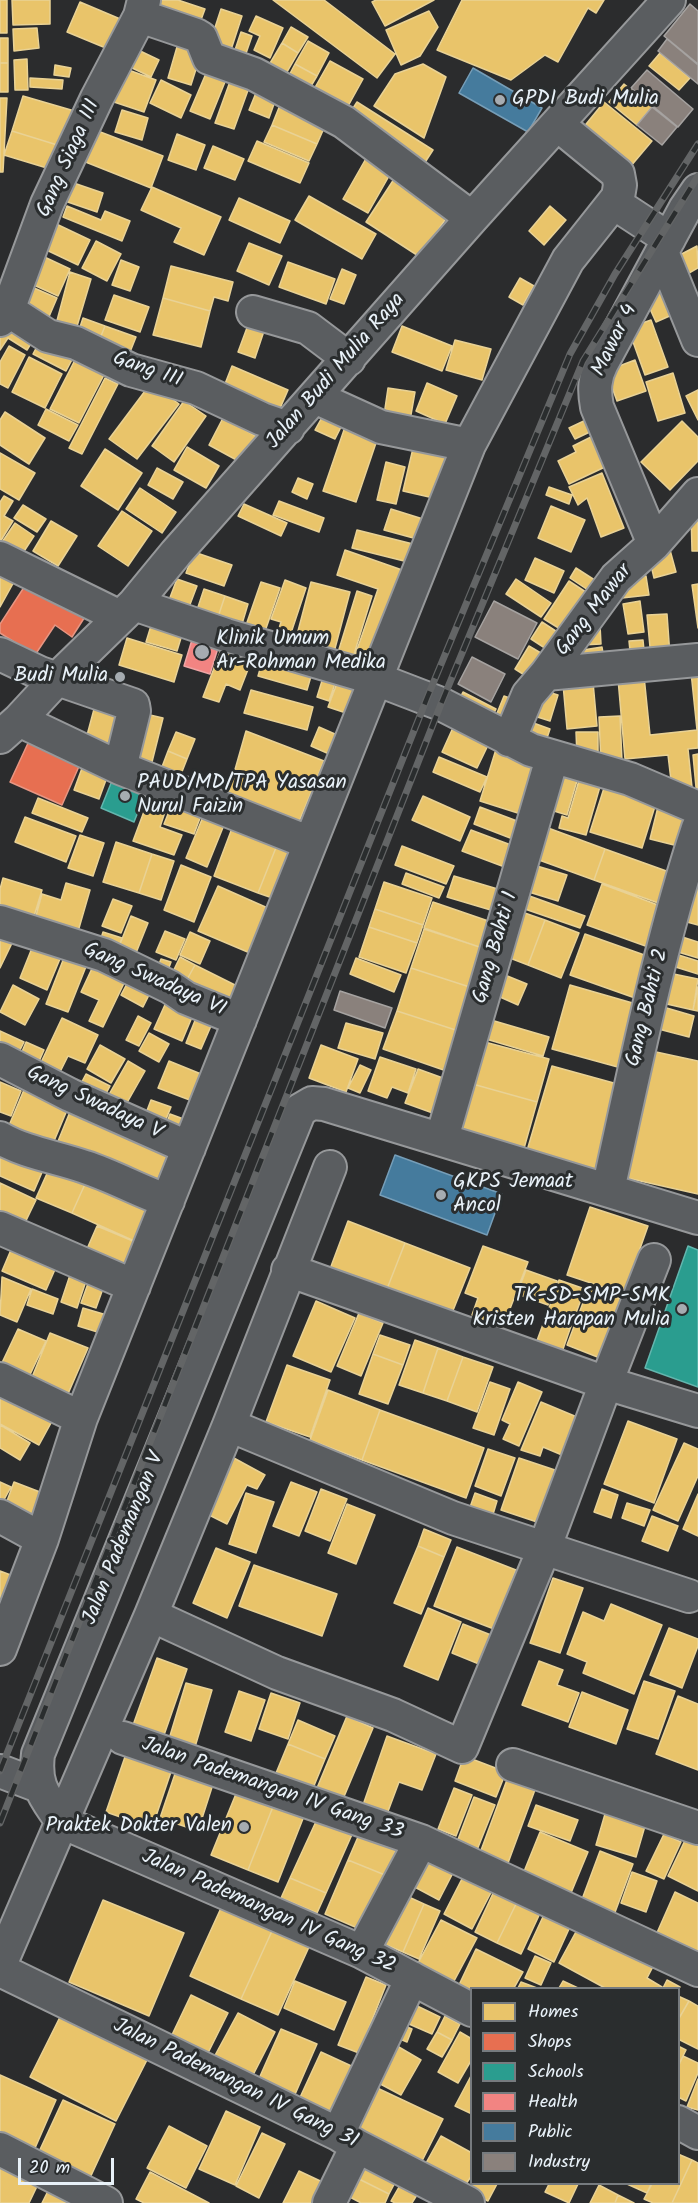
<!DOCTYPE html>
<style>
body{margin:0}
#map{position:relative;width:698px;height:2203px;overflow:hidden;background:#2b2c2d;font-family:Kalam,sans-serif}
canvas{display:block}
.legend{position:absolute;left:470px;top:1987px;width:210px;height:198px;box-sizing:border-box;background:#2a2d2e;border:2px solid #767b7f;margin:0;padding:8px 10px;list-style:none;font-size:18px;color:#e8f1f8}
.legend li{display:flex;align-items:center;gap:12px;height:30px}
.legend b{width:30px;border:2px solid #767b7f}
.scale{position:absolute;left:18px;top:2158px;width:96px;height:27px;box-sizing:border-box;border:3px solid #e8f1f8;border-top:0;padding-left:8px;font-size:18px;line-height:21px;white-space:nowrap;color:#e8f1f8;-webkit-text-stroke:4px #2a2d2e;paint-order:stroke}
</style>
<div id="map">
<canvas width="698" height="2203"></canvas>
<ul class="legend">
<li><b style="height:16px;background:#e9c46a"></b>Homes</li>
<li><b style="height:16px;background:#e76f51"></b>Shops</li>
<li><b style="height:16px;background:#2a9d8f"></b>Schools</li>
<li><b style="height:16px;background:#f28482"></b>Health</li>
<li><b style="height:16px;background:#457b9d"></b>Public</li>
<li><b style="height:16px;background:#8a817c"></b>Industry</li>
</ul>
<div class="scale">20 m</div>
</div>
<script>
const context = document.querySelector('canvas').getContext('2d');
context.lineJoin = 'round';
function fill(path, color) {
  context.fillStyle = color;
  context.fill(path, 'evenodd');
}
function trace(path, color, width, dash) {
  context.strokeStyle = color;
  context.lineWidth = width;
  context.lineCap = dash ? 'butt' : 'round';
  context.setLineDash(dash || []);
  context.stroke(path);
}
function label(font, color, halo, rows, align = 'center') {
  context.font = font + ' Kalam,sans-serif';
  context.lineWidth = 6;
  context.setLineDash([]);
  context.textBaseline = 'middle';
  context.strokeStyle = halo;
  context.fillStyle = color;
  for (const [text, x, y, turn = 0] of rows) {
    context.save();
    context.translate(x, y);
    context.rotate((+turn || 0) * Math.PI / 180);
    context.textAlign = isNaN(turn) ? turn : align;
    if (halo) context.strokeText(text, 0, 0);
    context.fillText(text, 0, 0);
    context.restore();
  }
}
const homes = new Path2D(`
 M0 0H7V33H0Z
 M12 0H50V24L13 25Z
 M155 0H178L205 9 198 28 151 12Z
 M273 0H324L395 54 377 78Z
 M376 0H434L385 26 372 2Z
 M462 0H604L596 13 588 8 558 62 545 55 511 80 437 50Z
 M80 2 125 21 113 51 67 32Z
 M221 9 242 16 228 59 207 52Z
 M429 11 438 27 420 56 401 65 386 30Z
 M256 16 283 28 270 58 254 50 260 36 249 31Z
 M291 27 308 37 298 53 282 43Z
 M37 28 39 48 14 51 13 29Z
 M241 32 252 36 243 62 232 59Z
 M0 38H8V63H0Z
 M179 40 203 47 191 85 168 78Z
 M308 41 329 53 317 76 295 64Z
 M282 43 298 53 283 79 266 70Z
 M136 49 159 60 151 77 128 66Z
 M660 53 690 78 679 90 649 66Z
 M27 59 28 90H15L14 60Z
 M330 61 363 79 342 117 309 98Z
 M0 63H8V92H0Z
 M210 64 229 72 210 119 190 111Z
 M295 64 317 76 305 96 284 85Z
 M423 64 446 77 424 138 374 106 395 74Z
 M55 65 71 68 69 77 54 75Z
 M123 68 156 80 144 112 111 101Z
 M232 76 251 82 234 129 215 123Z
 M30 78 63 80 62 89 30 87Z
 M161 80 191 95 181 118 150 103Z
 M260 83 279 90 269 118 249 110Z
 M624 84 652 107 637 125 609 102Z
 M23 96 78 112 67 148 12 131Z
 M0 98H7L3 172H0Z
 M282 100 328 119 317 144 272 125Z
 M357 102 433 150 422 167 346 119Z
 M604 102 652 141 625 173 578 134Z
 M122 110 148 118 142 140 115 132Z
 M272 125 317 144 309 161 264 142Z
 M90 128 163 156 151 188 78 159Z
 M12 131 67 148 60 172 4 155Z
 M177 134 205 145 196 170 168 160Z
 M257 141 309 163 300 183 248 161Z
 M213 146 244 159 235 180 204 168Z
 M368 155 393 169 368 213 343 199Z
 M396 176 451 211 420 257 366 222Z
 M62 179 103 193 97 212 56 198Z
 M152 187 221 217 204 255 174 242 181 228 141 210Z
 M309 196 376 234 362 259 295 220Z
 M239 198 290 221 280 243 229 220Z
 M67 206 101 220 105 211 130 221 122 241 63 217Z
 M550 206 566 220 544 245 529 231Z
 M50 221 90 240 78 265 38 246Z
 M96 241 121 254 107 281 82 268Z
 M249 243 282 256 269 285 237 271Z
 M697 246 698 268 682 277 672 259Z
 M38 254 70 269 58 296 25 281Z
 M121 260 139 267 130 291 112 285Z
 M288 262 335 279 326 304 279 287Z
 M171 266 233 282 228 301 214 297 210 311 163 298Z
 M342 269 356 275 344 304 330 299Z
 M70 272 91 279 75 333 55 328Z
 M520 278 534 286 523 305 509 297Z
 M25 284 57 298 48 319 16 305Z
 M670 287 681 311 656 322 645 298Z
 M114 295 149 307 140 332 105 320Z
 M163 298 210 311 201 347 153 335Z
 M83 318 105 326 99 341 78 333Z
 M651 320 668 367 645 375 628 328Z
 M0 323 35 337 27 350 8 338 0 350Z
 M248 325 264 331 255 358 238 352Z
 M105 326 136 337 130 352 99 341Z
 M402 326 452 346 442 371 392 352Z
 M42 337 75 354 66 371 33 354Z
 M455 340 491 349 482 380 446 370Z
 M9 346 25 355 8 388 0 384V362Z
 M77 356 106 371 79 423 50 409Z
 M29 357 62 374 45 408 12 392Z
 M635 360 646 391 617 401 606 371Z
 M232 366 288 390 278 413 223 389Z
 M673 373 685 413 658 421 646 382Z
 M105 378 118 384 82 454 69 448Z
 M151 383 179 404 137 459 109 439Z
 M427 383 457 396 445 424 416 411Z
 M388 388 415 392 409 426 383 422Z
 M698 390V420L686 396Z
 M184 401 206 416 174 462 152 446Z
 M46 409 78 425 69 441 38 425Z
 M5 412 45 438 29 464 0 445V420Z
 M325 412 344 421 335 439 315 430Z
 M223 418 256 436 242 463 209 445Z
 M588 419 594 430 575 439 569 428Z
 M682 421 698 437V461L670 490 641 462Z
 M345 427 378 437 356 502 323 491Z
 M593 436 607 466 569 484 558 461 576 452 573 446Z
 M414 444 449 452 438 499 403 491Z
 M187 447 219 466 206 488 174 470Z
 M105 449 142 473 118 510 81 486Z
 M0 453 35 473 19 500 0 489Z
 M386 462 405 467 396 504 377 500Z
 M157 468 183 482 173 499 148 485Z
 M602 473 624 528 601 537 587 498 578 505 569 487Z
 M298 478 313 484 307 499 292 492Z
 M549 487 572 495 569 504 546 495Z
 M140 488 176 512 162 533 126 509Z
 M4 496 13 501 4 516 13 521 0 542V502Z
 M279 501 324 518 319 532 273 515Z
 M244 504 287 523 281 536 238 516Z
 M23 505 46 519 37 532 14 518Z
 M551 506 585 520 571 552 538 538Z
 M391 509 423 519 417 539 384 530Z
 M122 511 152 531 128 566 98 546Z
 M691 511H698V551H692Z
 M51 521 77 536 58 566 33 551Z
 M15 523 34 536 17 562 0 545Z
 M357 530 417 545 412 563 352 548Z
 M345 550 405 571 371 671 352 664 378 589 337 575Z
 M670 550 676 572 654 578 649 557Z
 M194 552 232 565 224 586 186 573Z
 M535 558 564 571 554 593 525 580Z
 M576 568 604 586 597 596 570 578Z
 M0 572 15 580 0 607Z
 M646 576 649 595 622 598 619 580Z
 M177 579 197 586 186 615 166 608Z
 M516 579 551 603 541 617 506 594Z
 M285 580 306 588 287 645 275 641 281 622 271 619Z
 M569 581 595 598 570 635 544 619Z
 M261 582 280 588 263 637 244 631Z
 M311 582 350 592 333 656 294 646Z
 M698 584V628L692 585Z
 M204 589 225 596 215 626 194 619Z
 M357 591 372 596 351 664 336 659Z
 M225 596 248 604 239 634 215 626Z
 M640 601 644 632 628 634 623 604Z
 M599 606 601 644 582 645Z
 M667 614 670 656 651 658 647 615Z
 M154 616 185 625 177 651 146 642Z
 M542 622 568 639 557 656 531 639Z
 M127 638 182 655 174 682 119 665Z
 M643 640 645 660 631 661 629 641Z
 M224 642 254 654 240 690 226 684 219 702 203 697Z
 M529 646 551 659 537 683 515 669Z
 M602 647 605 665 564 653Z
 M265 652 314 666 307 690 258 676Z
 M342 670 365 679 352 715 328 707Z
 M325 671 338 675 329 701 317 697Z
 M691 672H698V748L688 749 692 787 672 789 668 755 625 759 618 679 644 676 650 735 697 730Z
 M593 682 597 726 567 729 563 684Z
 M535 688 558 695 550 721 528 714Z
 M251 690 313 707 307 730 244 713Z
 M463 692 496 709 489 723 456 706Z
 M504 696 521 702 491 728Z
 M97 698 131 708 120 748 86 739Z
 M137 712 163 718 151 766 125 759Z
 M620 716 622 761 601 763 599 717Z
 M456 721 492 737 477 768 442 752Z
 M528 721 550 729 544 747 521 738Z
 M319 727 344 738 336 757 311 746Z
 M246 731 324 761 299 822 226 801Z
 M176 732 195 739 187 759 168 751Z
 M576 732H598V757H577Z
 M497 746 541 759 524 815 480 801Z
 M168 751 187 759 176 787 157 780Z
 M698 754V798H697L693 755Z
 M439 757 487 777 480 792 433 772Z
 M85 760 110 769 99 799 74 790Z
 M553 766 579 774 567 815 541 807Z
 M580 777 601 783 586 835 559 828 562 816 568 818Z
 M604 788 656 803 642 848 590 832Z
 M152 790 170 797 160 827 182 835 174 855 133 841Z
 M176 794 205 805 194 834 164 824Z
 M423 796 470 817 460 841 412 820Z
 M38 798 88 818 82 832 32 813Z
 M207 807 228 815 207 867 186 858Z
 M480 807 525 824 518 841 474 824Z
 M658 807 690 816 682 847 650 839Z
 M25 817 76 836 66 862 15 842Z
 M234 823 279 840 258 893 214 876Z
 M540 825 605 849 594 880 528 856Z
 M471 830 519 848 510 869 462 851Z
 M80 835 104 843 93 876 68 868Z
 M279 840 302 849 281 901 258 893Z
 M116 842 152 854 139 893 103 882Z
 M402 846 454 866 446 884 395 865Z
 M605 849 672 873 661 904 594 880Z
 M152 854 174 861 161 900 139 893Z
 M527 863 567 875 558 901 519 889Z
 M181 865 211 877 194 922 164 910Z
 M406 873 444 887 439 898 402 884Z
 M454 876 501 890 494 911 447 897Z
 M3 878 42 890 32 923 0 914V889Z
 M384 882 432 898 423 925 375 909Z
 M66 883 90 890 75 942 32 930 42 894 61 900Z
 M602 884 666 908 651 948 587 925Z
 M685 885 698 889V925L676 919Z
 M218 886 270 909 250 953 198 931Z
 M524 894 585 916 580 928 519 907Z
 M113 899 132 906 121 933 102 926Z
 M433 902 500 925 491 951 424 928Z
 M375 909 423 925 417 943 369 927Z
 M519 911 545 920 528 965 502 955Z
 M131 916 148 923 132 963 115 957Z
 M545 920 579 933 561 978 528 965Z
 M369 927 417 943 406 973 359 957Z
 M424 929 495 952 482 991 411 968Z
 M0 930 15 937 0 968Z
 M165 931 185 939 176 960 156 952Z
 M103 932 122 938 116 954 98 948Z
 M190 932 210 941 200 964 180 955Z
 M585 934 650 957 635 998 570 975Z
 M673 934 698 942V958L668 949Z
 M34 943 62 954 47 990 20 978Z
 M67 950 89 959 68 1012 46 1004Z
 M669 952 698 961V974L666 964Z
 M180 957 195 965 184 985 170 978Z
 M356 958 401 975 394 992 350 974Z
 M161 959 171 962 164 981 154 977Z
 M95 962 127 977 103 1027 89 1021 99 1000 81 992Z
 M195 965 239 987 229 1008 184 985Z
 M411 968 482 991 468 1034 397 1011Z
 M664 972 698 979 693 1010 658 1002Z
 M500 973 527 984 518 1005 491 993Z
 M130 978 152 989 143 1007 121 995Z
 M13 985 39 999 25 1025 0 1012Z
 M570 985 643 1006 625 1069 552 1049Z
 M698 987V1011L693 1010Z
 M168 998 195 1010 182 1041 154 1029Z
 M653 1004 694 1016 689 1037 647 1026Z
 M397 1011 468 1034 458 1075 383 1049Z
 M198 1013 214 1019 201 1049 186 1043Z
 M138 1016 151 1023 139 1046 126 1040Z
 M62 1018 98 1035 85 1063 68 1056 55 1082 36 1073Z
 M491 1020 549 1037 543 1056 486 1039Z
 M346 1023 383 1033 375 1059 338 1048Z
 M0 1031 24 1042 17 1056 0 1048Z
 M149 1033 169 1044 159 1062 139 1051Z
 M481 1041 549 1059 537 1102 469 1083Z
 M26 1042 44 1050 37 1066 19 1059Z
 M100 1045 125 1059 111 1083 87 1069Z
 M321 1045 358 1059 346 1092 309 1078Z
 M647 1050 698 1061V1194L618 1176Z
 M380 1057 416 1069 408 1093 392 1087 387 1098 368 1091Z
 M128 1061 145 1071 120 1115 103 1105Z
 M169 1061 206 1076 195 1102 158 1088Z
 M360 1065 371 1070 360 1093 348 1088Z
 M552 1066 621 1085 596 1175 526 1154Z
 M418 1069 454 1082 441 1116 405 1103Z
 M86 1074 110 1086 99 1107 75 1095Z
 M0 1082 21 1091 11 1116 0 1112Z
 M469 1083 537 1102 523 1152 455 1134Z
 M26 1085 70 1103 49 1153 5 1135Z
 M151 1100 171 1107 162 1129 143 1121Z
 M72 1107 178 1147 160 1192 54 1151Z
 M170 1114 189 1121 182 1139 163 1133Z
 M0 1150 46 1163 34 1191 0 1176Z
 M54 1158 90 1173 72 1213 36 1198Z
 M90 1173 160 1203 141 1244 72 1213Z
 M0 1183 36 1200 20 1233 0 1223Z
 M590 1207 648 1226 624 1294 567 1275Z
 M348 1221 405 1243 383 1299 327 1277Z
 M97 1226 140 1244 125 1276 83 1258Z
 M16 1238 60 1258 46 1290 2 1271Z
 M405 1243 470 1268 448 1323 383 1299Z
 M483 1246 528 1262 503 1327 472 1315 478 1298 465 1293Z
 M72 1269 88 1275 77 1308 61 1302Z
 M526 1270 557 1281 548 1305 517 1294Z
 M2 1277 31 1289 17 1322 0 1315Z
 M90 1278 105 1283 96 1308 81 1303Z
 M559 1280 585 1289 570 1329 545 1319Z
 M589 1287 623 1300 600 1358 567 1345Z
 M32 1289 58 1299 53 1314 27 1305Z
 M316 1301 355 1318 331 1372 293 1356Z
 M83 1308 110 1316 104 1334 78 1326Z
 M359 1313 383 1323 361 1376 337 1366Z
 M545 1319 570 1329 561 1355 535 1346Z
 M18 1329 46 1341 27 1381 0 1367Z
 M50 1333 88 1348 64 1403 28 1387Z
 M380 1335 410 1345 403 1365 373 1354Z
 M415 1340 438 1348 423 1393 399 1385Z
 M438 1348 463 1357 447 1401 423 1393Z
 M373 1354 403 1365 388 1404 359 1394Z
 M463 1357 493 1367 477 1412 447 1401Z
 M287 1365 330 1380 310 1437 266 1422Z
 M490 1382 510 1389 494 1435 473 1428Z
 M518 1382 542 1392 519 1446 503 1439 510 1424 502 1420Z
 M6 1386 57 1412 39 1445 0 1424V1398Z
 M328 1390 380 1410 362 1460 310 1440Z
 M541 1402 577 1417 562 1455 543 1447 540 1456 521 1450Z
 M380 1410 484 1448 466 1498 362 1460Z
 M628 1421 677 1439 654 1503 604 1484Z
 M0 1425 30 1443 20 1460 0 1448Z
 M684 1443 698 1449V1476L678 1521 653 1510Z
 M488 1449 515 1458 501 1496 475 1486Z
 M232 1457 265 1475 257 1489 247 1485 227 1524 203 1512Z
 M519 1458 555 1470 537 1522 501 1510Z
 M0 1482 11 1487 0 1507Z
 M14 1482 40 1492 30 1521 3 1512Z
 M291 1482 317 1492 299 1536 273 1526Z
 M321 1489 347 1499 330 1541 305 1531Z
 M602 1489 618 1495 611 1518 594 1512Z
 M246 1493 274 1502 256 1553 229 1544Z
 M475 1493 497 1501 491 1521 468 1513Z
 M698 1494V1536L683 1529Z
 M627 1503 650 1510 644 1526 622 1518Z
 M347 1504 375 1515 356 1564 328 1553Z
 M652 1516 678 1526 668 1551 642 1541Z
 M424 1529 451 1540 444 1557 418 1546Z
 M418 1546 444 1557 421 1614 394 1603Z
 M457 1547 516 1570 494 1629 434 1606Z
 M216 1548 250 1562 227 1618 193 1603Z
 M254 1565 337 1594 322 1636 239 1606Z
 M0 1571 16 1577 0 1611Z
 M553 1578 583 1588 560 1653 530 1643Z
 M611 1604 662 1625 634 1694 583 1673 587 1662 567 1654 583 1612 604 1621Z
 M428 1608 461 1622 438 1680 404 1666Z
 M463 1624 491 1635 479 1664 452 1653Z
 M669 1628 698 1639V1646L682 1688 650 1675Z
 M157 1658 187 1669 163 1738 132 1728Z
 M539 1661 563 1670 557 1685 579 1693 568 1722 522 1705Z
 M644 1681 675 1691 658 1739 627 1729Z
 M186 1683 212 1690 195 1747 169 1739Z
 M239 1691 265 1700 251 1741 225 1732Z
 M582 1692 628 1710 616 1744 569 1727Z
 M271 1693 300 1703 288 1739 259 1729Z
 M678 1696 698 1704V1770L656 1754Z
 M347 1716 373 1728 343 1799 317 1788Z
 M298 1720 335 1736 325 1759 288 1744Z
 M387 1736 436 1754 422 1790 399 1782 387 1814 363 1805Z
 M288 1744 325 1759 311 1793 274 1778Z
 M128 1748 174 1763 152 1828 106 1812Z
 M464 1756 506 1772 496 1797 455 1781Z
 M177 1768 214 1781 198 1831 160 1818Z
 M508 1777 536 1787 508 1863 480 1853Z
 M240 1784 276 1799 248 1870 211 1855Z
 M454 1788 472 1795 456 1836 438 1829Z
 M474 1797 495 1805 477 1850 457 1842Z
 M276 1799 306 1811 278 1882 248 1870Z
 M536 1805 578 1820 570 1841 528 1826Z
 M605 1814 645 1826 636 1857 596 1845Z
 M319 1815 354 1830 326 1893 290 1878Z
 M361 1830 398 1846 385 1875 348 1860Z
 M540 1832 588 1852 571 1893 523 1874Z
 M689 1832 698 1836V1891L668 1876Z
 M664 1834 681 1842 664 1879 646 1871Z
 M600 1851 633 1864 614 1915 581 1902Z
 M425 1853 455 1869 439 1900 409 1884Z
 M348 1860 385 1875 362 1930 325 1914Z
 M468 1867 497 1881 472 1929 444 1914Z
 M632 1872 657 1881 646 1912 621 1903Z
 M290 1878 326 1893 317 1913 281 1898Z
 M496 1887 519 1898 497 1943 475 1932Z
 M675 1892 698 1903V1953L656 1935Z
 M400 1893 424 1904 403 1952 379 1942Z
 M519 1898 542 1909 521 1954 497 1943Z
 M103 1900 184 1933 149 2016 69 1982Z
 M424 1904 440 1911 419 1959 403 1952Z
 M548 1906 574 1918 554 1962 528 1949Z
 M221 1908 272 1931 241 1999 190 1976Z
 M584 1917 658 1957 647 1978 662 1987V1988H605L559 1963Z
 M441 1920 477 1938 453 1983 417 1965Z
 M272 1931 309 1947 278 2015 241 1999Z
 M476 1949 523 1972 514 1988H472V1994L458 1987Z
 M535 1956 551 1963 541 1985 525 1978Z
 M366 1977 386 1985 359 2053 338 2045Z
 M667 1980 680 1987 678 1989 663 1988Z
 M295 1981 346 2002 334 2030 284 2008Z
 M563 1981 578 1988H559Z
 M521 1982 537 1988H518Z
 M191 1995 228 2013 205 2059 169 2041Z
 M678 1996 689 2001 678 2020Z
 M689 2001 698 2006V2049L678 2039V2020Z
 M411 2003 440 2017 432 2034 402 2021Z
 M62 2013 149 2056 116 2121 30 2077Z
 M238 2013 275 2032 251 2079 213 2059Z
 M445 2016 460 2024 452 2040 437 2032Z
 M395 2022 412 2029 407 2042 390 2035Z
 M281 2029 317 2044 293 2099 257 2083Z
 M437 2032 452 2040 442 2057 427 2049Z
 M460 2032 472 2039V2059L458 2083 438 2072Z
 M392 2043 421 2060 401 2095 371 2079Z
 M678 2046 686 2050 678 2066Z
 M321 2052 358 2069 333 2123 296 2106Z
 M683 2056 698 2063V2073L686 2101 678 2097V2067Z
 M472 2074V2114L455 2106Z
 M0 2075 56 2100 32 2155 0 2140Z
 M698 2079V2110L687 2107Z
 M373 2086 443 2119 422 2161 353 2128Z
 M63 2100 115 2124 89 2180 37 2156Z
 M226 2111 260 2127 235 2185 199 2169Z
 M169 2126 207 2146 186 2188 147 2168Z
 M262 2133 285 2144 259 2198 236 2186Z
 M441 2136 472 2153V2175L466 2184 426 2163Z
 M678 2154 692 2160 672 2203H653L644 2199 652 2184H678Z
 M0 2159 41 2178 29 2203H0Z
 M363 2160 398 2177 389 2194 355 2177Z
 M692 2160 698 2163V2203H672Z
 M299 2171 331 2186 323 2203H283Z
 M150 2172 209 2203H144L136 2199Z
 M355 2177 389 2194 385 2203H361L346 2195Z
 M403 2180 420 2190 412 2203H395L391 2201Z
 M472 2182 497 2184 488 2201 467 2191Z
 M549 2184H578L569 2203 545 2192Z
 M627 2184H651L647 2193Z
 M51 2185 88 2203H42Z
 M599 2185 618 2195 615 2203H590Z
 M618 2195 634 2203H615Z`);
fill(homes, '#e9c46a');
trace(homes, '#e9d295', 1.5);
const shops = new Path2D(`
 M32 575 88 612 72 637 55 625 35 655 0 633V624Z
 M29 741 80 764 62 805 10 782Z`);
fill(shops, '#e76f51');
trace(shops, '#e79683', 1.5);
const schools = new Path2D(`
 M116 771 149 784 134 822 101 808Z
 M688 1246 698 1250V1387L645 1368Z`);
fill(schools, '#2a9d8f');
trace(schools, '#63b6ae', 1.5);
const health = new Path2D(`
 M195 630 221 638 210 674 184 666Z`);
fill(health, '#f28482');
trace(health, '#efa5a5', 1.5);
const public = new Path2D(`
 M473 68 542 108 528 132 459 93Z
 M395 1155 502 1194 487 1235 380 1195Z`);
fill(public, '#457b9d');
trace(public, '#769eb8', 1.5);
const industry = new Path2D(`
 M690 4 698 11V64L664 36Z
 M667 39 698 65V84L658 51Z
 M647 70 693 109 678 127 631 88Z
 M652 107 677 127 662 145 637 125Z
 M494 601 537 623 518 659 475 637Z
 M472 657 505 674 491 702 458 684Z
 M340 991 392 1008 385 1028 334 1010Z`);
fill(industry, '#8a817c');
trace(industry, '#a6a3a1', 1.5);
const minor = new Path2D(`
 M140 16 196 35 201 38 209 58 254 74 344 122 472 218
 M614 203 669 239
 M662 252 698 340
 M0 308 8 310 48 336 76 343 131 370 196 388 262 419 288 428
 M253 312 308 328 349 359
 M0 320 8 310 47 204 97 98 140 16 144 0
 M315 397 381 427 469 445
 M654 544 597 407C594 391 594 378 602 363L685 209 698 190
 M0 558 120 617
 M134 604 226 635 376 679 441 704 531 750 630 779 698 808
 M0 654 40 673 133 705 134 711 120 768
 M546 674 698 660
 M19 720 120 768 310 843
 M0 737 19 720 57 679 134 604 176 553 472 218 669 0
 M509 740 528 695 546 674 616 578 654 544 698 494
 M0 922 104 955 170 987 186 998 240 1020
 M0 1059 70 1095 189 1148
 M0 1138C26 1153 57 1157 85 1167 113 1176 139 1191 168 1201
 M442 1138 552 758
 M608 1190C635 1069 659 946 698 828
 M0 1228 134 1286
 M288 1270 606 1383 698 1411
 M0 1379 81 1418
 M229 1425 453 1518 689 1596
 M0 1516 42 1539
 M151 1615 277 1673 393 1715 462 1747 544 1549 606 1383 654 1260
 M0 1649 42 1539 81 1418 469 445 568 260 618 197 620 185 618 174 557 124
 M123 1738 421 1841 698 1970
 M513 1765 698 1828
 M0 1771 39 1786
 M62 1822C45 1796 34 1787 38 1754L300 1110 312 1103 324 1104 698 1218
 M62 1822 362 1952 472 2010
 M362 1952 421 1841
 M0 1965 151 1615 229 1425 330 1167
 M0 1970 338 2134 357 2146 468 2203
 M678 2122 698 2133
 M338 2134 412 1978
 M0 2149 106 2203
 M329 2203 357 2146`);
trace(minor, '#96989a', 36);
trace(minor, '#5a5d60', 32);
const rail = new Path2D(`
 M0 1771 427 698 570 354 615 274 698 144
 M0 1823 441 704 583 361 698 176`);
trace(rail, '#636566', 7);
trace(rail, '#2a2d2e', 4.5, [14]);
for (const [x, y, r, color] of [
 [500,100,6,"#a6acb1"],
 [202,652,8,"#a6acb1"],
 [120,677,6,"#a6acb1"],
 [125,796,6,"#a6acb1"],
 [441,1195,6,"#a6acb1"],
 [682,1309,6,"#a6acb1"],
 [244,1827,6,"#a6acb1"]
]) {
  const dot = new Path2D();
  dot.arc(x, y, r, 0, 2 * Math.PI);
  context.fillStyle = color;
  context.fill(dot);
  trace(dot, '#2a2d2e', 2);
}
label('21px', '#e8f1f8', '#2a2d2e', [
 ["GPDI Budi Mulia",512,100],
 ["Klinik Umum",216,640],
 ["Ar-Rohman Medika",216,664],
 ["Budi Mulia",108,677,"right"],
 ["PAUD/MD/TPA Yasasan",137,784],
 ["Nurul Faizin",137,808],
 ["GKPS Jemaat",453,1183],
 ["Ancol",453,1207],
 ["TK-SD-SMP-SMK",670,1297,"right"],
 ["Kristen Harapan Mulia",670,1321,"right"],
 ["Praktek Dokter Valen",232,1827,"right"]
], 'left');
label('21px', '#e8f1f8', '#2a2d2e', [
 ["Gang Siaga III",70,159,-66],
 ["Mawar 4",616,341,-64],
 ["Gang III",147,371,19],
 ["Jalan Budi Mulia Raya",337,372,-49],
 ["Gang Mawar",595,611,-52],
 ["Gang Bahti 1",497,948,-74],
 ["Gang Swadaya VI",154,981,24],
 ["Gang Bahti 2",649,1008,-76],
 ["Gang Swadaya V",94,1104,25],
 ["Jalan Pademangan V",125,1539,-68],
 ["Jalan Pademangan IV Gang 33",272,1790,19],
 ["Jalan Pademangan IV Gang 32",268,1913,24],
 ["Jalan Pademangan IV Gang 31",235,2085,26]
]);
</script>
